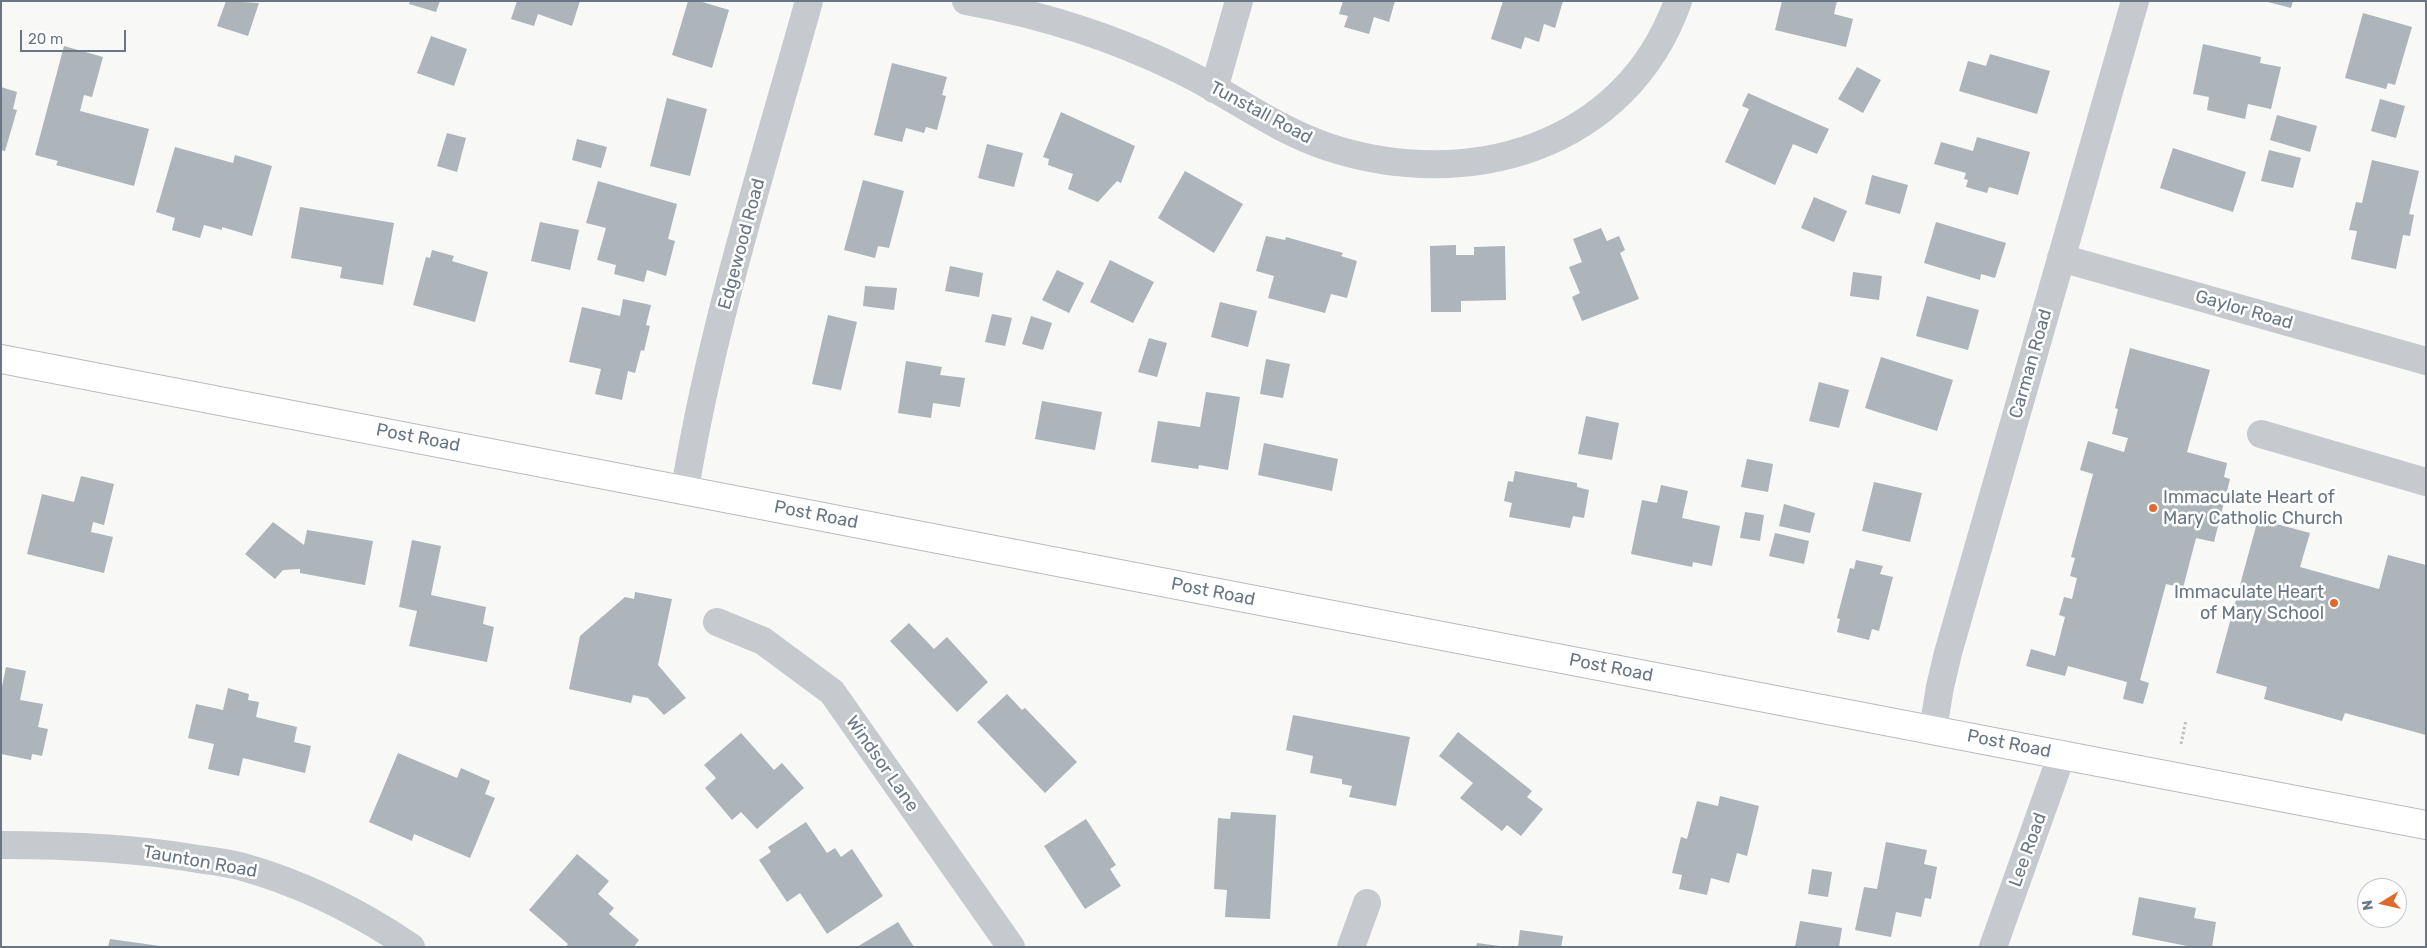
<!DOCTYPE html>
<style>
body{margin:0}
#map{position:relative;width:2427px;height:948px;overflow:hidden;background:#f8f8f6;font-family:Rubik,sans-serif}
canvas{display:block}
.frame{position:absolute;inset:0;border:2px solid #687686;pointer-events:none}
.north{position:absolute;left:2357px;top:878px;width:50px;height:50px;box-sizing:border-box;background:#fff;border:1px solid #c3c8cf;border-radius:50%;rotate:261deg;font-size:14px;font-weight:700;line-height:20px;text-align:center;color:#687686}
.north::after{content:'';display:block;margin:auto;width:18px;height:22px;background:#df6a2f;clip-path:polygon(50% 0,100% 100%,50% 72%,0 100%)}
.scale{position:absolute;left:20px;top:30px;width:106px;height:22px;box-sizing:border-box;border:2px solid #687686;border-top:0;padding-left:6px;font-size:15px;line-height:18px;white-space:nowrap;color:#687686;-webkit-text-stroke:4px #fff;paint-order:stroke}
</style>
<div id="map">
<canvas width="2427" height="948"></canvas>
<div class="frame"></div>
<div class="north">N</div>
<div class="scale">20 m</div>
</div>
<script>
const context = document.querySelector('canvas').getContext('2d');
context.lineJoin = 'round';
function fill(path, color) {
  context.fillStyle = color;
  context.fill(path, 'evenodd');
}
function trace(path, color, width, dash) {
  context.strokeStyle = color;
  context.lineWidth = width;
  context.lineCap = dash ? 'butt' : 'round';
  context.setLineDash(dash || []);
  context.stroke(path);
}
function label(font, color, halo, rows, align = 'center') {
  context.font = font + ' Rubik,sans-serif';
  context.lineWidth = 5;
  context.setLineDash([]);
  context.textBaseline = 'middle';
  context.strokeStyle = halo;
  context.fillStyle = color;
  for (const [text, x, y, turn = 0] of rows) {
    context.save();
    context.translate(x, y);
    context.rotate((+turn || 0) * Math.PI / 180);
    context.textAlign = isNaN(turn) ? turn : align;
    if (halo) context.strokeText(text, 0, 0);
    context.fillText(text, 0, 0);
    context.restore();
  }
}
fill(new Path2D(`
 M226 1 259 3 248 36 217 26Z
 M410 1H440L436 12 409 4Z
 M517 1H580L572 26 538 14 534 26 511 19Z
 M688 1H699L729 10 712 68 672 55Z
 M1343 1H1395L1389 22 1374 17 1369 34 1344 27 1348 16 1339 14Z
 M1503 1H1563L1555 28 1544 24 1539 42 1525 37 1521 49 1491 39Z
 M1782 1H1837L1834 14 1853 19 1846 47 1775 30Z
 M2264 1H2293L2291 8Z
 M2363 13 2412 27 2395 85 2388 83 2386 89 2345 78Z
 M431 36 467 49 454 86 417 73Z
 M2203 44 2261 57 2260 63 2281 67 2271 109 2248 104 2245 119 2207 110 2209 97 2193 94Z
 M64 46 103 57 92 97 84 95 80 111 149 129 134 186 56 165 58 161 35 155Z
 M1990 54 2050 71 2037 114 1959 91 1968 61 1986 66Z
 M892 63 947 77 942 95 946 96 937 130 926 127 924 133 906 128 902 142 874 135Z
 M1857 67 1881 80 1863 113 1838 99Z
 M1 87 17 92 13 109 17 110 5 151 1 150Z
 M1748 93 1829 129 1817 154 1793 144 1775 185 1725 162 1749 109 1742 106Z
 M667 98 707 109 690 176 650 166Z
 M2380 99 2405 106 2396 138 2371 131Z
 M1061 112 1135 146 1121 183 1117 181 1098 202 1068 189 1073 174 1048 165 1049 159 1043 157Z
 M2277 115 2317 126 2310 152 2270 140Z
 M447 133 466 138 457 172 437 166Z
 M1977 137 2030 152 2018 195 1989 187 1987 193 1966 187 1968 180 1964 179 1966 173 1934 164 1941 142 1973 151Z
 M577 139 607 147 601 168 572 160Z
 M987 144 1023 153 1014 187 978 178Z
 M175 147 233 163 235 155 272 166 252 236 222 227V230L204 225 200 238 172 230 175 218 156 212Z
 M2173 148 2246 172 2233 212 2160 188Z
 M2269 150 2301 158 2293 188 2261 181Z
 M2372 160 2419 171 2409 214 2414 215 2410 236 2403 235 2396 269 2351 259 2357 231 2349 230 2356 202 2362 203Z
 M1185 171 1243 204 1214 253 1158 218Z
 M1872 175 1908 185 1900 214 1865 204Z
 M863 180 904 191 889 248 878 246 875 258 844 250Z
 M598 181 677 204 668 239 675 241 666 276 647 270 644 282 614 274 616 265 597 260 606 228 586 223Z
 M1814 197 1847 211 1834 242 1801 228Z
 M300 207 394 223 383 285 340 278 342 267 291 258Z
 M540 222 579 230 570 270 531 261Z
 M1936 222 2006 243 1995 278 1981 274 1980 280 1924 263Z
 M1601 228 1607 241 1619 236 1625 250 1620 253 1639 299 1582 321 1572 297 1580 293 1569 267 1582 262 1573 239Z
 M1266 236 1285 240 1286 237 1343 253 1341 256 1357 261 1347 298 1331 294 1325 313 1268 298 1274 276 1256 271Z
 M1456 245V255H1474V247L1505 246 1506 300 1461 301V312H1431L1430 246Z
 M432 250 454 256 452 261 488 272 475 322 413 305 426 257 430 258Z
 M1110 260 1154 282 1133 323 1090 302Z
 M950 266 983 273 979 297 945 291Z
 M1057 270 1084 283 1069 313 1042 300Z
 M1853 272 1882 276 1879 300 1850 296Z
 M865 286 897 288 894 310 863 306Z
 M1927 296 1979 310 1968 350 1916 336Z
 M623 299 651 305 646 325 650 326 644 351 641 350 635 373 628 371 622 400 595 394 601 369 569 362 582 307 620 316Z
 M1220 302 1257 311 1248 347 1211 337Z
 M992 314 1012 318 1005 346 985 342Z
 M828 315 857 322 841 390 812 384Z
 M1031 316 1052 323 1043 350 1022 344Z
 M1149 338 1167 343 1157 377 1138 372Z
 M2130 348 2210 370 2187 452 2227 463 2224 477 2230 479 2214 542 2196 538 2183 588 2166 584 2140 680 2149 683 2143 704 2123 699 2127 682 2068 666 2065 676 2026 666 2031 649 2055 656 2065 617 2059 615 2064 597 2072 599 2077 578 2070 576 2075 558 2071 557 2093 474 2080 470 2088 441 2124 452 2128 438 2112 434 2118 409 2115 408Z
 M1881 357 1953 380 1937 431 1865 408Z
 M1266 359 1290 364 1283 398 1260 394Z
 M906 361 942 367 940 375 965 378 960 407 933 403 931 418 898 413Z
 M1819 382 1849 390 1839 428 1809 421Z
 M1206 392 1240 397 1228 470 1199 465 1198 469 1151 462 1158 421 1200 427Z
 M1042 401 1102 412 1095 450 1035 439Z
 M1586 416 1619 423 1612 460 1578 454Z
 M1264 443 1338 459 1332 491 1258 475Z
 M1747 459 1773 464 1768 492 1741 487Z
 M1515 471 1577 483V487L1589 490 1584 518 1573 516 1570 528 1509 517 1512 503 1504 501 1508 481 1513 482Z
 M81 476 114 484 104 525 93 522 91 532 113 537 104 573 27 554 42 494 74 502Z
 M1874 482 1922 493 1910 542 1862 531Z
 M1661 485 1688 491 1682 518 1720 526 1712 566 1693 562 1692 567 1631 554 1642 500 1657 503Z
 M1784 504 1815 513 1810 533 1779 526Z
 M1745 512 1764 515 1760 541 1740 538Z
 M2258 519 2310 533 2300 567 2379 589 2388 555 2426 565V735L2345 713 2342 721 2264 699 2267 687 2216 673Z
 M273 522 304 545 307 530 373 541 365 585 300 573V569L283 570 275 579 245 554Z
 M1775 533 1809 541 1804 564 1769 556Z
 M412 540 441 546 431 595 486 607 483 624 494 627 487 662 409 646 417 611 399 607Z
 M1856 560 1883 566 1880 574 1893 577 1879 631 1872 629 1869 640 1837 632 1840 619 1837 618 1850 568 1854 569Z
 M635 592 672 599 658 665 686 698 664 715 648 698 633 695 631 703 569 689 580 636 625 597 634 599Z
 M909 623 934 649 947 637 988 682 957 712 890 641Z
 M6 667 26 671 20 700 43 704 38 727 48 729 42 756 32 754 31 760 1 754V691Z
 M228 688 249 694 248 700 259 702 256 717 297 727 294 742 311 746 305 773 243 758 239 776 208 769 214 744 188 738 196 704 223 710Z
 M1007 694 1022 710 1025 708 1077 762 1045 793 977 722Z
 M1293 715 1410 737 1396 806 1349 797 1352 786 1342 784V779L1310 773 1313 756 1286 750Z
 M1458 732 1532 791 1527 797 1543 809 1521 836 1507 825 1502 831 1460 798 1473 783 1439 756Z
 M741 733 774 770 782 763 804 788 757 829 741 812 732 820 705 788 716 778 704 765Z
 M398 753 457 778 461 768 490 781 485 794 495 798 470 858 414 834 412 841 369 822Z
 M1720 796 1759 806 1747 856 1737 853 1729 883 1711 878 1707 895 1679 889 1682 875 1672 873 1681 837 1687 839 1697 801 1718 806Z
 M1231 812 1276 815 1270 919 1225 917 1227 890 1214 889 1218 818 1230 819Z
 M1086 819 1116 865 1110 869 1121 886 1085 909 1044 846Z
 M806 822 827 853 835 848 841 857 852 849 883 896 827 934 800 893 787 902 759 860 771 852 768 847Z
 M1886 842 1927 850 1924 864 1937 867 1931 899 1925 898 1921 917 1896 912 1891 937 1855 930 1864 887 1877 889Z
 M577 854 609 881 598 894 614 908 609 914 639 940 634 947H566L568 944 529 910Z
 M1812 869 1832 872 1828 897 1808 894Z
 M2139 897 2196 908 2194 918 2216 922 2212 947H2192L2132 935Z
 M1800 921 1842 928 1839 947H1795Z
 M898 922 914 947H857Z
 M1520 930 1563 936 1561 947H1518Z
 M110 939 160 946V947H108Z
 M1477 943 1499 946V947H1476Z`), '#adb4ba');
const major = new Path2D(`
 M1 359 2426 825`);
trace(major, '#b7bbbf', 30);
trace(new Path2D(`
 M2181 744 2186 720`), '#bec0c2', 3, [2.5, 2.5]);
trace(new Path2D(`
 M966 1C1039 14 1113 37 1180 70 1230 94 1274 129 1328 147 1468 193 1626 148 1678 1
 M1214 89 1239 1
 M2061 258 2426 361
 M2261 434 2426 482
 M685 489C712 324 764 163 809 1
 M717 622 763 641 832 692 1011 947
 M1933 729 1940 687 1948 653 2135 1
 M1 845C67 845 134 848 198 859 213 861 229 863 243 867 304 884 359 912 411 947
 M1351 947 1367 903
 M1993 947 2062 754`), '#c6c9cd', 28);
trace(major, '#fff', 28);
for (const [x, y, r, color] of [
 [2153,508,5,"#df6a2f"],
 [2334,603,5,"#df6a2f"]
]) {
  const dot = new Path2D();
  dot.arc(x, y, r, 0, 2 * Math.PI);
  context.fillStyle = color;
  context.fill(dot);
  trace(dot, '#fff', 2);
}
label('18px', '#687686', '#fff', [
 ["Tunstall Road",1261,113,28],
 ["Edgewood Road",742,244,-75],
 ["Gaylor Road",2244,310,16],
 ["Carman Road",2031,364,-74],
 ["Post Road",418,438,11],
 ["Post Road",816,515,11],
 ["Post Road",1213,592,11],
 ["Post Road",1611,668,11],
 ["Post Road",2009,744,11],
 ["Windsor Lane",882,764,55],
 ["Lee Road",2028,850,-70],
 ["Taunton Road",200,862,10]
]);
label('18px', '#687686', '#fff', [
 ["Immaculate Heart of",2163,498],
 ["Mary Catholic Church",2163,519],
 ["Immaculate Heart",2324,593,"right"],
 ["of Mary School",2324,614,"right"]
], 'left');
</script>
